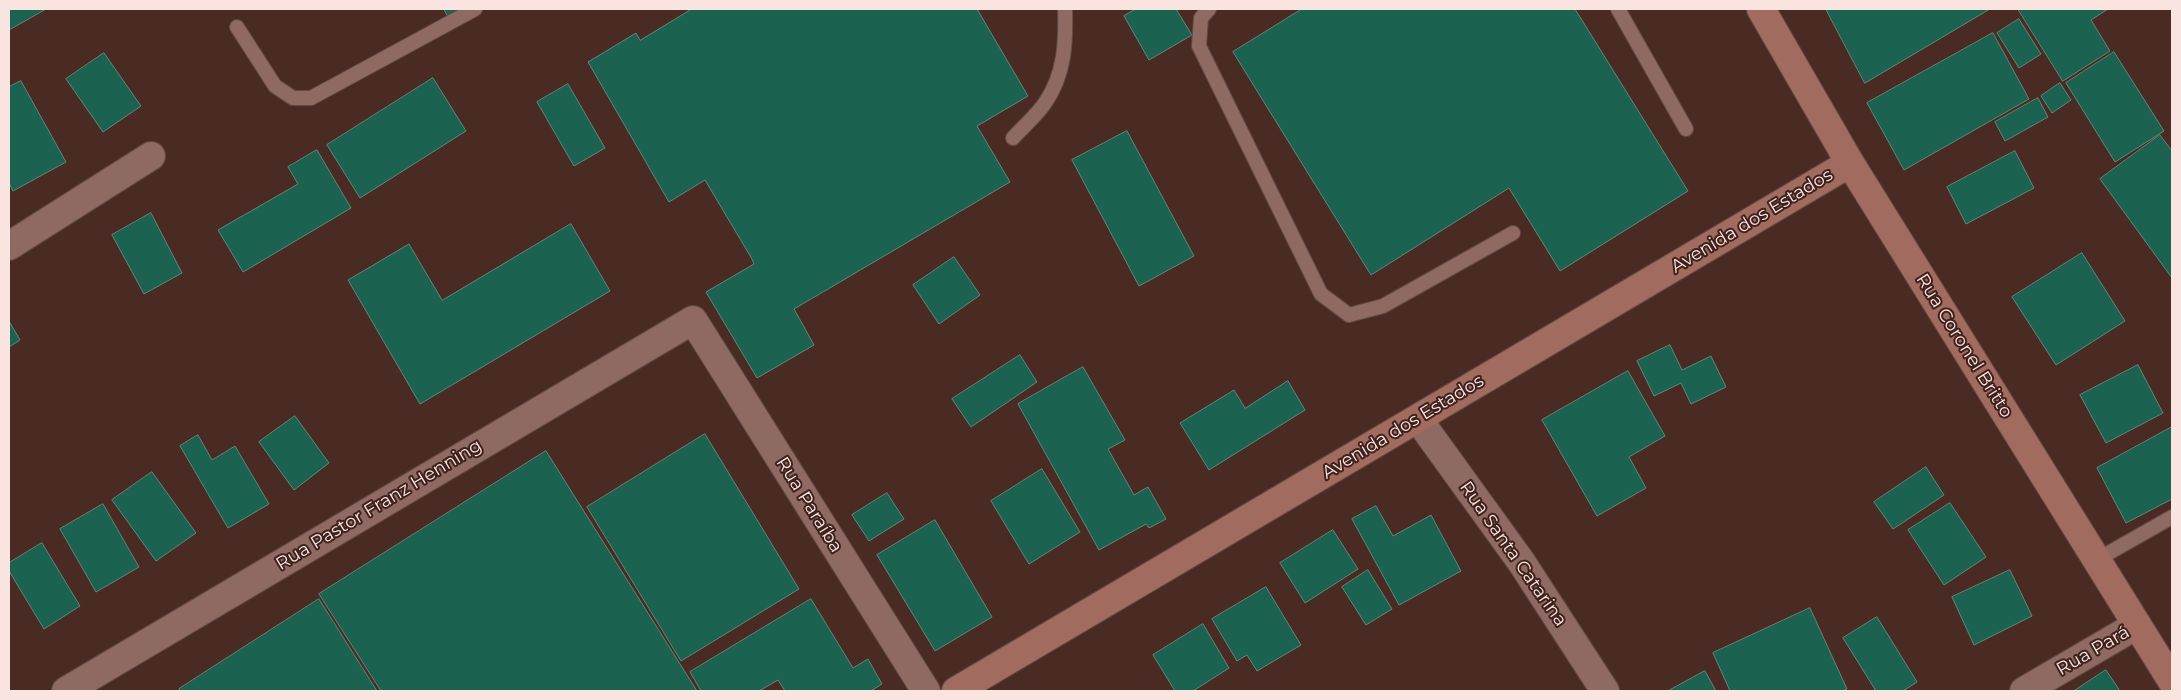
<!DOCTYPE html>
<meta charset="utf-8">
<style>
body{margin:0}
#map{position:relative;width:2181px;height:700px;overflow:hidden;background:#4a2b24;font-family:Montserrat,sans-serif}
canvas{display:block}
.frame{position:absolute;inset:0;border:10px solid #f9e4e0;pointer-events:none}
</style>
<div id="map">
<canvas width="2181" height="700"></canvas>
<div class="frame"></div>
</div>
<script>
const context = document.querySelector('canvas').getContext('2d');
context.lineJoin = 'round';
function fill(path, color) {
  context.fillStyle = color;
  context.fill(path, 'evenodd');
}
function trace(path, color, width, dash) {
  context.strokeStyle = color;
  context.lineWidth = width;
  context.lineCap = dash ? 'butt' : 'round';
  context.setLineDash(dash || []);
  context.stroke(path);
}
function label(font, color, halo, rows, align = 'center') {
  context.font = font + ' Montserrat,sans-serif';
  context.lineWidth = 4;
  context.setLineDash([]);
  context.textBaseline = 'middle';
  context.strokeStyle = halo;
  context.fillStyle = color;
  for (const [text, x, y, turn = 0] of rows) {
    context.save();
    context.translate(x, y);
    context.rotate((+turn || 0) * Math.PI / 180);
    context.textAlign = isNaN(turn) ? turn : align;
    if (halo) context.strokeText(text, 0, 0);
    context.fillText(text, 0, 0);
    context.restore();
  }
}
const building = new Path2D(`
 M9 9H46L9 30Z
 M444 9H466L449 18Z
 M692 9H977L1028 96 977 126 1010 182 794 309 814 345 757 378 706 292 754 264 752 259 705 180 669 202 588 62 636 33 640 40Z
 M1136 9H1176L1192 35 1149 60 1124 16Z
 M1302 9H1575L1688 191 1560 271 1509 188 1371 275 1233 52Z
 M1826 9H1990L1865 83Z
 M2018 9H2108L2091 20 2110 51 2063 81Z
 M2019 19 2041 54 2019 68 1997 33Z
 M1993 33 2029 99 1904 170 1867 103Z
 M2114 52 2164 131 2115 162 2066 83Z
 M104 53 141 106 103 132 66 79Z
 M433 78 466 131 360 198 327 145Z
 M21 81 66 162 13 191 9 183V87Z
 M2060 83 2071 100 2052 113 2041 96Z
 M568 84 605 148 574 166 537 102Z
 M2038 98 2048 117 2005 141 1995 122Z
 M1127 131 1194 256 1139 286 1072 160Z
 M2160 135 2172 151V278L2100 179Z
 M317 150 351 208 243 272 218 230 298 184 288 167Z
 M2015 151 2034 188 1966 224 1947 187Z
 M151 213 182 273 144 294 112 235Z
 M571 224 610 291 420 404 348 280 409 244 442 300Z
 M2082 253 2125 321 2056 365 2012 297Z
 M954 257 980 295 939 324 913 285Z
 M9 321 20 340 9 347Z
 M1670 345 1682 370 1711 356 1726 387 1691 404 1681 383 1654 396 1637 361Z
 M1020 355 1037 382 971 427 952 399Z
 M2138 365 2163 413 2106 443 2080 395Z
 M1083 367 1125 440 1108 449 1134 495 1148 487 1166 519 1149 528 1146 524 1099 550 1018 404Z
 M1628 371 1665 436 1629 457 1646 488 1597 516 1542 420Z
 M1288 381 1305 410 1209 470 1180 423 1234 390 1245 408Z
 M295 416 329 463 294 490 259 442Z
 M2172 427V499L2126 523 2097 468Z
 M705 434 799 589 681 661 587 507Z
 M198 435 212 460 235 446 269 504 228 528 180 446Z
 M546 451 697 691H381L319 594Z
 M1926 467 1944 495 1893 529 1874 502Z
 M1042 469 1080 532 1029 564 991 501Z
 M152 472 196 533 156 561 112 500Z
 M887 493 904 519 869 541 852 515Z
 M1950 503 1986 557 1944 585 1908 530Z
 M103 504 139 567 96 592 60 529Z
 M1376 506 1393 536 1431 515 1461 571 1399 605 1352 519Z
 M935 520 992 617 935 651 877 555Z
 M1333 530 1358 569 1305 603 1280 563Z
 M42 543 80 606 44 629 9 571V563Z
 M1368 570 1392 609 1366 625 1342 587Z
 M2010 570 2032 616 1974 645 1952 597Z
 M1266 587 1301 645 1257 671 1247 655 1237 661 1212 619Z
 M319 599 377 691H181L179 689Z
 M811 599 853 668 868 659 882 684 871 691H785L778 680 759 691H701L690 672Z
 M1810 608 1847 689 1842 691H1730L1713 653Z
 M1877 617 1917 682 1903 691H1876L1843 638Z
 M1203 624 1229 668 1193 691H1175L1153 655Z
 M2106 670 2120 691H2074Z
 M1705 671 1716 691H1668Z`);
fill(building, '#1b6350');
trace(building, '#60877a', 1);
const lane = new Path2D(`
 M1209 9 1201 18 1199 46 1321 294 1349 315 1383 306 1513 233
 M1618 9 1686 129
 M237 27 275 86 293 98H311L475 9
 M1013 138C1023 127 1036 116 1045 103 1065 74 1066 42 1065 9
 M2098 559 2172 517`);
const street = new Path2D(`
 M9 246 151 156
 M1418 419 1522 563 1605 691
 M66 691 693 320 926 691
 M2024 691 2137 625`);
const secondary = new Path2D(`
 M1761 9 1850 163 2172 681
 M956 691 1850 163`);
trace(lane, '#644944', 16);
trace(street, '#644944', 30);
trace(secondary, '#644944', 30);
trace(lane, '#8e6a63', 14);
trace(street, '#8e6a63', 28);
trace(secondary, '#a26b60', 28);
label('18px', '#f9e4e0', '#3f211b', [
 ["Avenida dos Estados",1752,221,-31],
 ["Rua Coronel Britto",1964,346,58],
 ["Avenida dos Estados",1403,427,-31],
 ["Rua Pastor Franz Henning",379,505,-31],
 ["Rua Paraíba",809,505,58],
 ["Rua Santa Catarina",1513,554,55],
 ["Rua Pará",2093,651,-30]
]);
</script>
